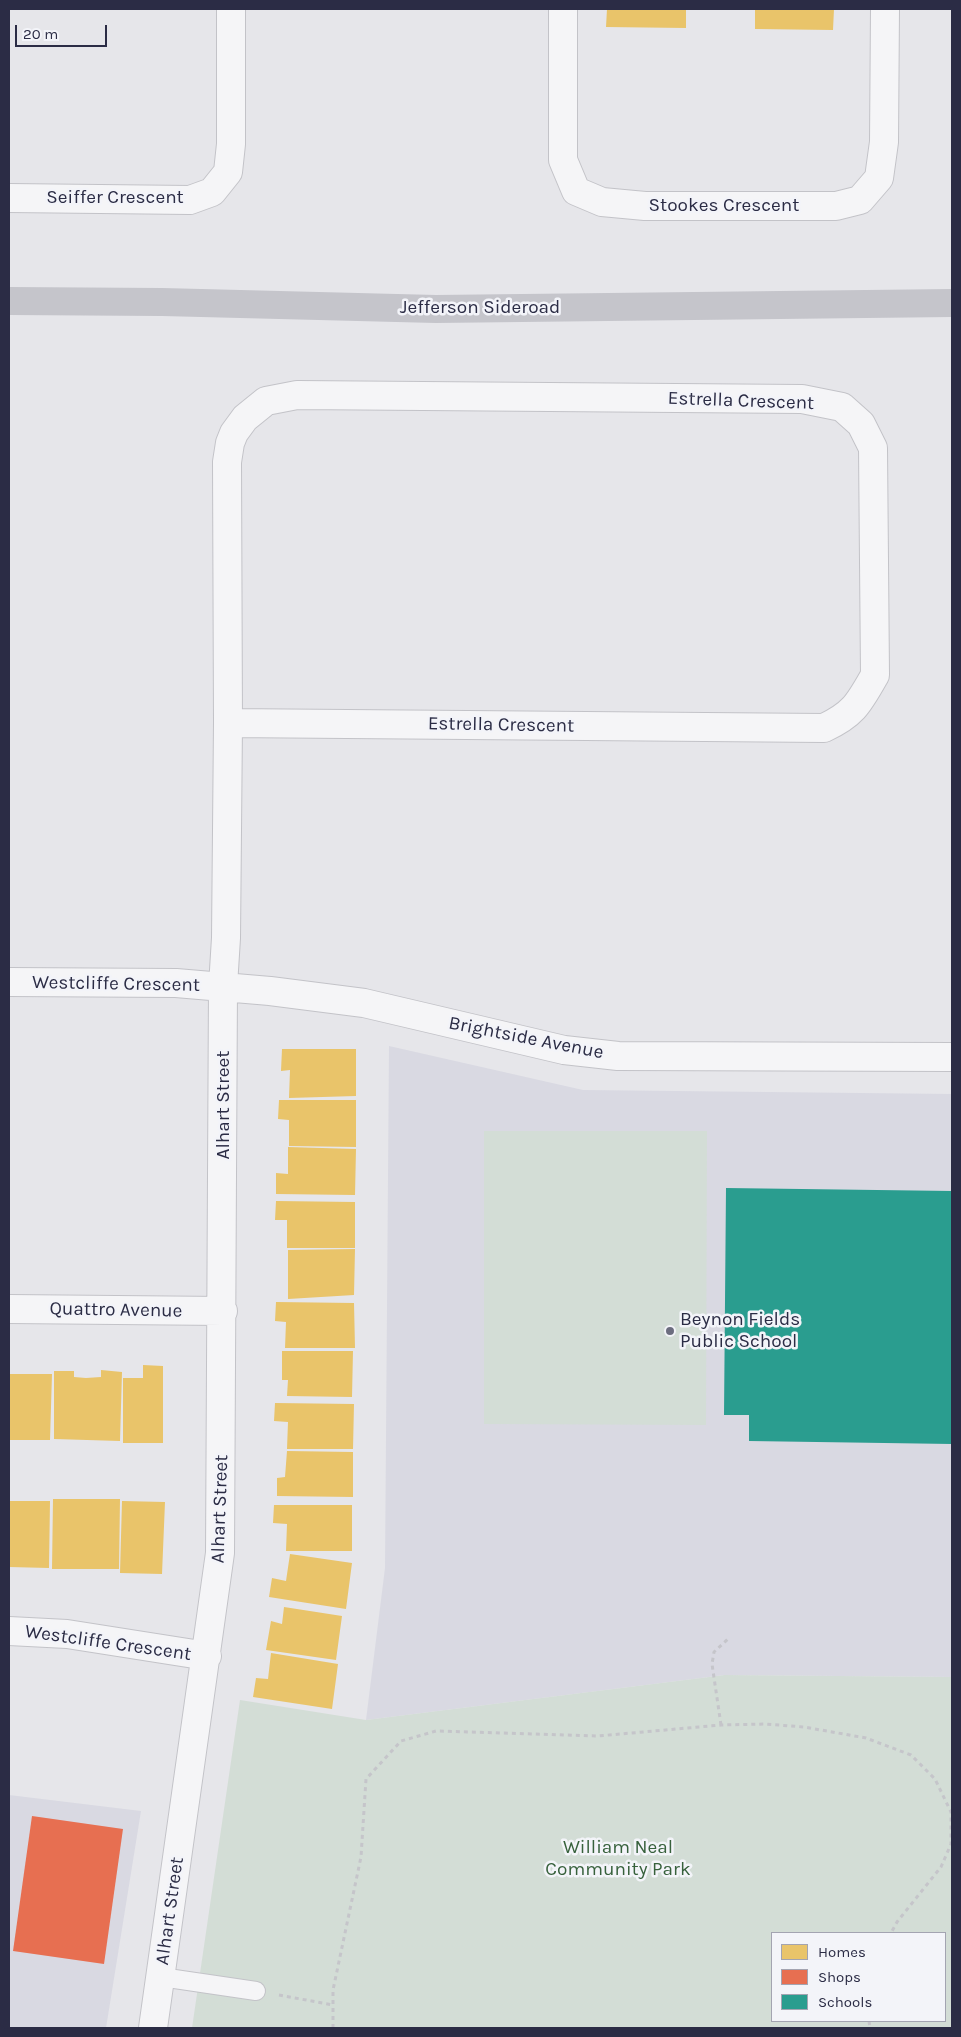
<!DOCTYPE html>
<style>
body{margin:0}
#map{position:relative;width:961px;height:2037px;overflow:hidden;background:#e6e6ea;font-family:Karla,sans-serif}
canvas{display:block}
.frame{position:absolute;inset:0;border:10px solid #2b2c45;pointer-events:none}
.legend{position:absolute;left:771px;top:1932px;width:175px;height:90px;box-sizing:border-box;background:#f3f4f9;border:1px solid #a3a4b1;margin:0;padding:6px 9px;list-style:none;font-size:15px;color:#2b2c45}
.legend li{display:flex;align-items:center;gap:10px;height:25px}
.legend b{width:25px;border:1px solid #a3a4b1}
.scale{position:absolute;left:15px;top:25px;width:92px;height:22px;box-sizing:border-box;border:2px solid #2b2c45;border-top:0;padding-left:6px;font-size:15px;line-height:18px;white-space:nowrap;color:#2b2c45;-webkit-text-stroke:4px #f3f4f9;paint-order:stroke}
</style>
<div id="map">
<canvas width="961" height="2037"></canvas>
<div class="frame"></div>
<ul class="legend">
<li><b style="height:14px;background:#e9c46a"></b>Homes</li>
<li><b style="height:14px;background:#e76f51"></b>Shops</li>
<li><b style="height:14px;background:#2a9d8f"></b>Schools</li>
</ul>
<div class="scale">20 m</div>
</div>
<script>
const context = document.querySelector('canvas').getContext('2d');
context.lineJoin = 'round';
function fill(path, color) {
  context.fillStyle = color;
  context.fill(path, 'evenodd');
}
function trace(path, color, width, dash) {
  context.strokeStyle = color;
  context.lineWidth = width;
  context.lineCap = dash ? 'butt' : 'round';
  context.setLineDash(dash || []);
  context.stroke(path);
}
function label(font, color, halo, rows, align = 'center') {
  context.font = font + ' Karla,sans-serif';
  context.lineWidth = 5;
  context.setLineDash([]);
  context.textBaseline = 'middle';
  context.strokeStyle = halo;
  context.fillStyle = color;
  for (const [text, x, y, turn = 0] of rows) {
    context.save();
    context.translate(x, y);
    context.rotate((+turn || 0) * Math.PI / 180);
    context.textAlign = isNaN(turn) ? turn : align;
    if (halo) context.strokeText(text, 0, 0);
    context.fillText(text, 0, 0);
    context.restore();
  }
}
fill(new Path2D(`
 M389 1046 583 1090 952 1094V1677L725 1675 366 1720 385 1568Z
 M9 1795 141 1811 106 2028H9Z`), '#d9d9e2');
fill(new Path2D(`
 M484 1131H707L706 1425 484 1424Z
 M725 1675 952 1677V2028H192L240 1700 366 1720ZM772 1933H945V2021H772Z`), '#d3ddd6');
fill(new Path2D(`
 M607 9H686V28L606 27Z
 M755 9H834L833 30 755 29Z
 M282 1049H356V1096L289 1098 290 1070 281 1071Z
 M279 1100H356V1147L289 1146V1120L278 1119Z
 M288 1147 356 1149 355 1195 276 1194V1173L288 1174Z
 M276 1201 355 1202V1248H287V1220H275Z
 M355 1249 354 1295 288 1299V1250Z
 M276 1302 354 1303 355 1348H285L286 1322 275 1321Z
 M282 1351H353L352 1397 287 1396 288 1380H282Z
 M143 1365 163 1366V1443H123V1378H143Z
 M101 1370 122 1372 120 1441 54 1439V1371H74V1377L86 1378 101 1377Z
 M9 1374H52L50 1440H9Z
 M275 1403 354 1404 353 1449H287L288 1422 274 1421Z
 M287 1451 353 1452V1497L277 1496V1478L285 1477Z
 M53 1499H120L119 1569H52Z
 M9 1501H50L49 1568 9 1567Z
 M122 1501 165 1502 162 1574 120 1573Z
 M274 1505H352V1551H286L287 1524 273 1523Z
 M290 1554 352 1563 346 1609 269 1597 272 1578 286 1581Z
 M284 1607 342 1616 336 1660 266 1650 271 1621 282 1624Z
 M271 1653 338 1664 332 1709 253 1697 256 1678 268 1679Z`), '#e9c46a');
fill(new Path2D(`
 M32 1816 123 1829 104 1964 13 1951Z`), '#e76f51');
fill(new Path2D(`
 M726 1188 952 1191V1444L749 1441V1415H724Z`), '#2a9d8f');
const lane = new Path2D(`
 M161 1977 256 1991`);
const street = new Path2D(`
 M563 9V160L576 191 602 202 645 206H836L860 200 879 178 884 142 885 9
 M9 198 190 200 212 192 228 172 231 144V9
 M9 982 176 983 270 991 364 1003 564 1050 618 1056 952 1057
 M9 1309 223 1311
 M9 1631 67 1634 207 1656
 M153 2028 220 1553 223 986 226 938 228 723 227 462 230 443 234 433 245 418 266 401 297 395 802 399 842 407 861 424 873 448 875 675C859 703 854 714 824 728L228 723`);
trace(lane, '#c3c3c8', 20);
trace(street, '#c3c3c8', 30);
trace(new Path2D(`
 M721 1725 712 1664 714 1652 730 1637
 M279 1995 333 2005
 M869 2021 870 2028
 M333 2028V1990L361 1857 366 1779 401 1741 436 1731 598 1736 721 1725 765 1724 804 1727 866 1738 911 1755 935 1779 951 1812V1844L941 1867 897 1922 891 1933`), '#c5c5ca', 3, [4, 4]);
trace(lane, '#f5f5f7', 18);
trace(street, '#f5f5f7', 28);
trace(new Path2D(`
 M9 301 162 302 436 309 952 303`), '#c5c5cb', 28);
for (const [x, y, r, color] of [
 [670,1331,5,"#6c6d7f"]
]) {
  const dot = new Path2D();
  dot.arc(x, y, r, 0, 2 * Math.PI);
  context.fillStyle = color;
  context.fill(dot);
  trace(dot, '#f3f4f9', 2);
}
label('19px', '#2b2c45', '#f3f4f9', [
 ["Seiffer Crescent",115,198],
 ["Stookes Crescent",724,206],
 ["Jefferson Sideroad",480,308],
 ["Estrella Crescent",741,401,2],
 ["Estrella Crescent",501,725,1],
 ["Westcliffe Crescent",116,984,1],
 ["Brightside Avenue",526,1038,11],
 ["Alhart Street",224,1105,-90],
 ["Quattro Avenue",116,1310,1],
 ["Alhart Street",220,1509,-88],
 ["Westcliffe Crescent",108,1643,8],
 ["Alhart Street",170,1911,-82]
]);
label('19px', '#2b2c45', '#f3f4f9', [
 ["Beynon Fields",680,1320],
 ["Public School",680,1342]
], 'left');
label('19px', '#37613c', '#f3f4f9', [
 ["William Neal",618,1848],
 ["Community Park",618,1870]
]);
</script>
